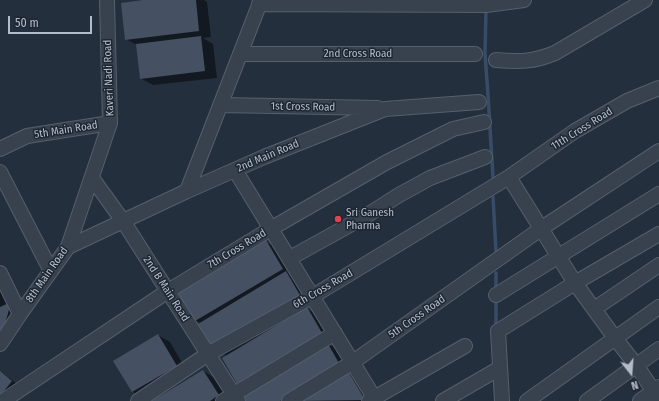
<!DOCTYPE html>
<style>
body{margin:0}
#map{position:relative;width:659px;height:401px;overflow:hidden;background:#242f3e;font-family:"Fira Sans Condensed",sans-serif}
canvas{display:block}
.north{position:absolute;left:611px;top:353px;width:40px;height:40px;-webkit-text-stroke:3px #1d2633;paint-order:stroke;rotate:163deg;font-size:11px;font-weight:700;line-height:16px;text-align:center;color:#b4bcc9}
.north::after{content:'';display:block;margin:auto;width:14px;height:18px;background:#b4bcc9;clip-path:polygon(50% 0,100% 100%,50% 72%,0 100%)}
.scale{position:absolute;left:8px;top:16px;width:84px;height:18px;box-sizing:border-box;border:2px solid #b4bcc9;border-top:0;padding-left:5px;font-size:12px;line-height:14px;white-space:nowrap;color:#b4bcc9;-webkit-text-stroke:3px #1d2633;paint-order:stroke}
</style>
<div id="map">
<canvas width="659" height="401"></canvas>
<div class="north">N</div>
<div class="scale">50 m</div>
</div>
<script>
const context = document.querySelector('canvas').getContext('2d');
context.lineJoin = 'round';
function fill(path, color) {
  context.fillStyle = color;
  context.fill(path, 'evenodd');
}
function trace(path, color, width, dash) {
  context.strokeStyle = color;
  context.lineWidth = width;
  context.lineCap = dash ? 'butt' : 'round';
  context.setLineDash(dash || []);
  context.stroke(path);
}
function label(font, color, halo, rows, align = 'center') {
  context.font = font + ' "Fira Sans Condensed",sans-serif';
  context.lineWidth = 3;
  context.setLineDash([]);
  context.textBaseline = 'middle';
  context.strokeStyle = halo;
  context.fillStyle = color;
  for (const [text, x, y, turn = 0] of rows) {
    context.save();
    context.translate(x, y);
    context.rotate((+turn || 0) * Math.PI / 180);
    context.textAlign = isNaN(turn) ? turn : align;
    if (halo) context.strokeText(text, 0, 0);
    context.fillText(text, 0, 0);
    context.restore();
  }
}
fill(new Path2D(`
 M151 0H204L207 2 211 37 203 38 213 44 217 78 153 85 140 78 137 45 126 39Z
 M266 242 279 249 313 304 306 308 319 316 334 340 328 344 339 350 352 372 350 373 360 379 373 401H245L249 390 238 383 227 356 214 349 201 323 196 321 180 293Z
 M0 289 7 305 17 307 0 338Z
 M158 335 170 342 188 373 145 399 133 392Z
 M0 371 21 387 0 401Z
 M203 371 215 378 230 401H154Z`), '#0007');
trace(new Path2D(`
 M486 9 485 54 488 95 493 177
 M493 197 496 252
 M496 273V290
 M496 299V328`), '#394c67', 3.5);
fill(new Path2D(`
 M143 0H196L199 31 125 40 121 3Z
 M201 36 205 71 140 79 136 44Z
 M266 240 283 269 195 321 178 293Z
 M286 271 301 297 213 349 198 324Z
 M11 302 3 332 0 333V307Z
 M307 307 322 333 237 384 222 358Z
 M158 334 177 366 132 392 113 361Z
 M327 342 340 365 280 401H243L239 394Z
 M203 370 219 395 210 401H152Z
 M0 371 12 381 0 396Z
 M348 371 365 400 297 401Z`), '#455162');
const minor = new Path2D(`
 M259 4 486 5 524 0
 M240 54H475
 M496 60C519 62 533 62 555 53L645 0
 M221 105 378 108
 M0 149 27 136 110 123
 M235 170 376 401
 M0 172 51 271
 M509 177 575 283 615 338 636 365 659 399
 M92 178 123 221 238 401
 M187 191 261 0
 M68 247 187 191 264 157 385 109 479 102
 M290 258 366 216 399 195 430 178 485 157
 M0 273 20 314
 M496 295 659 194
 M594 309 659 265
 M0 344 20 314 68 247 110 123 107 0
 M3 401 168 291 272 228 387 162 453 129 484 122
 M138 401 208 354 313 296 509 177 575 131 627 101 659 88
 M223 401 335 333
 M289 401 353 362 542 228 659 151
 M369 401 465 346
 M443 401 500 368
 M502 401 498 331 575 283 659 234
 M527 401 659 307
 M587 401 659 349
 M640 401 659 387`);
trace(minor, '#565f6c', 16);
trace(minor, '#38414e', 14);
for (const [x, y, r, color] of [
 [338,219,4,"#e0444e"]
]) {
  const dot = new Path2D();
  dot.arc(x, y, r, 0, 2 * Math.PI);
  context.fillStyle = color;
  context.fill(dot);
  trace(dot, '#1d2633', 1.5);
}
label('11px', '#b4bcc9', '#1d2633', [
 ["2nd Cross Road",358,54],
 ["Kaveri Nadi Road",109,78,-92],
 ["1st Cross Road",303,107,1],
 ["11th Cross Road",582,129,-32],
 ["5th Main Road",66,130,-9],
 ["2nd Main Road",268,156,-23],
 ["7th Cross Road",237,249,-31],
 ["8th Main Road",47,275,-55],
 ["2nd B Main Road",166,289,57],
 ["6th Cross Road",323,289,-30],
 ["5th Cross Road",417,317,-35]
]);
label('11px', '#b4bcc9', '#1d2633', [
 ["Sri Ganesh",346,213],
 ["Pharma",346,226]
], 'left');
</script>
